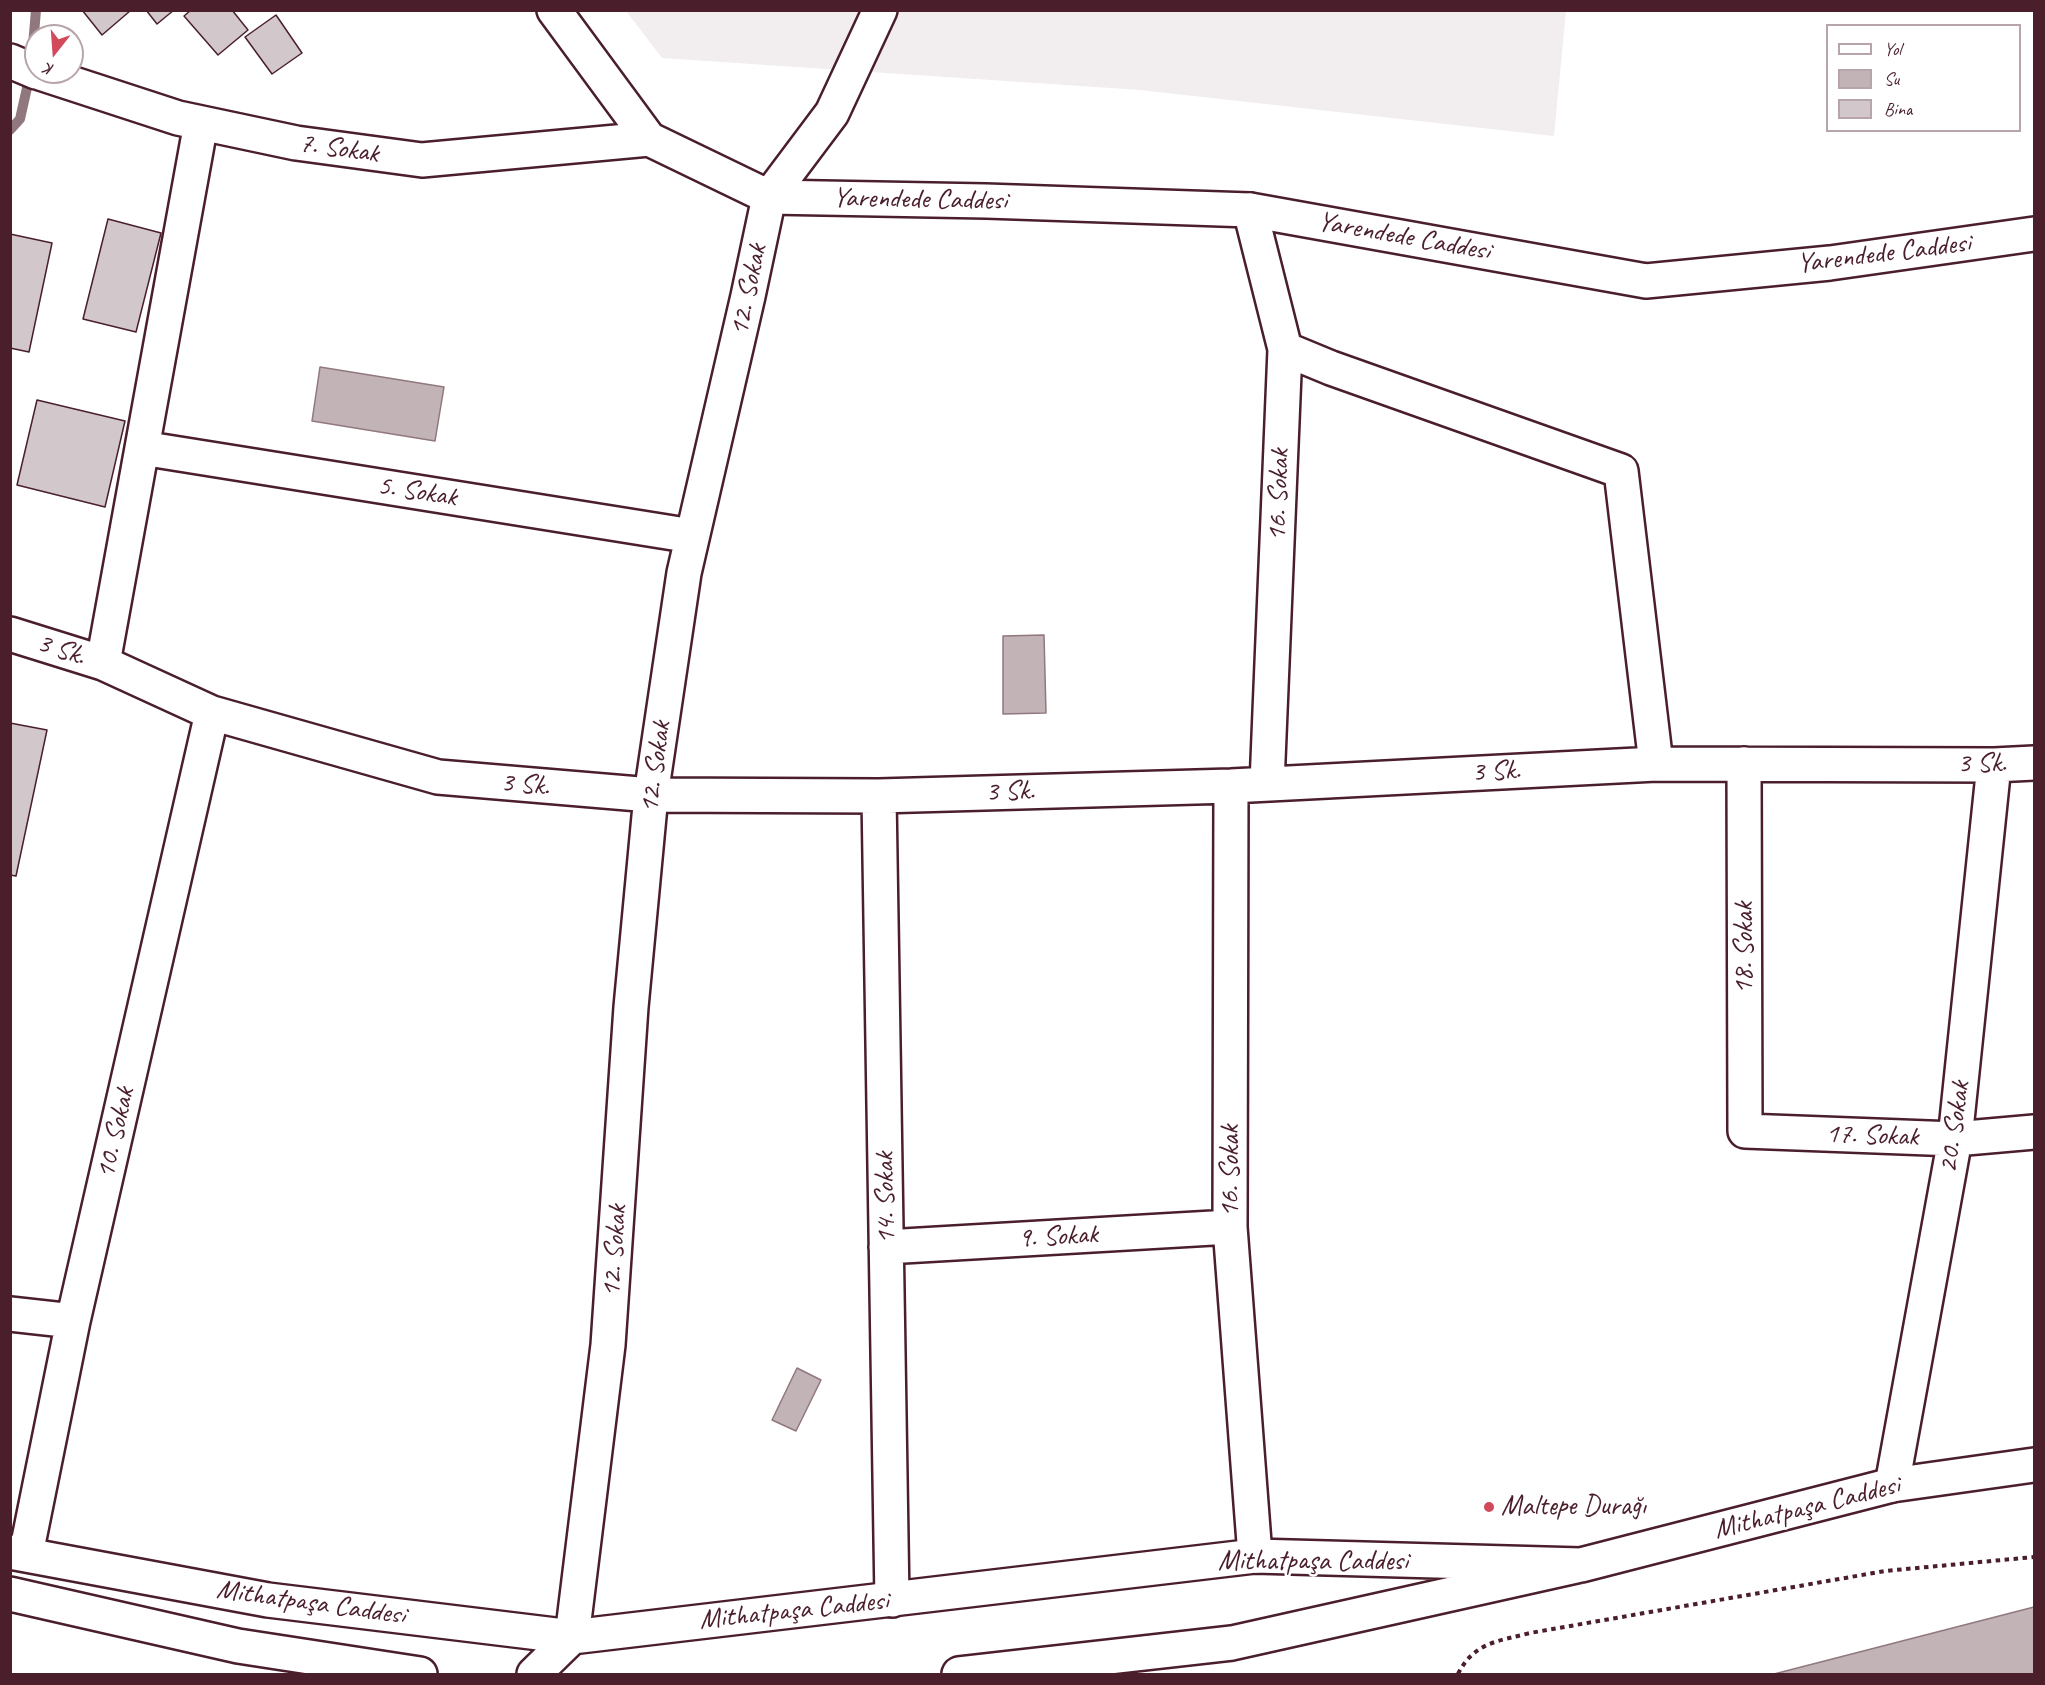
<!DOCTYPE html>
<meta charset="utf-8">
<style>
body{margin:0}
#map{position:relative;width:2045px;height:1685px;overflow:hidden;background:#fff;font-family:Caveat,sans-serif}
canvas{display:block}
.frame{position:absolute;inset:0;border:12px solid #4a1f2b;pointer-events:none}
.legend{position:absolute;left:1826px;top:24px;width:195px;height:108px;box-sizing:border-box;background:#fff;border:2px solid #b7a5aa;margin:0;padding:8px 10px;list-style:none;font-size:18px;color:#4a1f2b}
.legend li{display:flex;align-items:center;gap:12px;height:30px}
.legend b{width:30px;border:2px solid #b7a5aa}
.north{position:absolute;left:24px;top:24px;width:60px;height:60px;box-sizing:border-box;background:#fff;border:2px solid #b7a5aa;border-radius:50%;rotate:197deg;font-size:16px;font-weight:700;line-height:24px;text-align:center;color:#4a1f2b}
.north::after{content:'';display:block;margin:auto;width:21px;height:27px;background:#d1495b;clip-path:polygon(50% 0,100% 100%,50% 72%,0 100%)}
</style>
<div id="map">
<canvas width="2045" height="1685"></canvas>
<div class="frame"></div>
<ul class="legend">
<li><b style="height:8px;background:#fff"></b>Yol</li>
<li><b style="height:16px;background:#c1b3b6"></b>Su</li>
<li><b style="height:16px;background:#d2c7cb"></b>Bina</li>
</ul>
<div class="north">K</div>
</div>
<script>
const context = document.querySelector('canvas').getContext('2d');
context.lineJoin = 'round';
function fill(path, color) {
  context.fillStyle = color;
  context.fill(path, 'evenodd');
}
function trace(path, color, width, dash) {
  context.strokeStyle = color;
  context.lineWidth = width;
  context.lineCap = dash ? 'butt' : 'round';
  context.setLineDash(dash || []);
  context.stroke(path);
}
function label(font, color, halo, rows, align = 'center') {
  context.font = font + ' Caveat,sans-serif';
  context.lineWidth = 5;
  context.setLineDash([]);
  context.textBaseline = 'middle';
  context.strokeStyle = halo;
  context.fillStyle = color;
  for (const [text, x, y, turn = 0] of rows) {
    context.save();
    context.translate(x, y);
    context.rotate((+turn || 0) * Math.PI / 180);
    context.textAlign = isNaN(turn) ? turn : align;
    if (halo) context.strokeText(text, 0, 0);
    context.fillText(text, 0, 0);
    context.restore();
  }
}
fill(new Path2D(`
 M626 11H1566L1554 136 1140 90 662 58Z`), '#f2eeef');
const water = new Path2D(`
 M320 367 444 387 435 441 312 421Z
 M1044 635 1046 713 1003 714V636Z
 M797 1368 821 1380 796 1431 772 1420Z
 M2034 1607V1674H1774Z`);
fill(water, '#c1b3b6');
trace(water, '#91787e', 1.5);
trace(new Path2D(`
 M10 130 20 119 31 70 36 10`), '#91787e', 10);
const building = new Path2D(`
 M82 10H129L130 11 102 35Z
 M146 10H174L157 24Z
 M191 10H232L248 30 218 55 184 16Z
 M276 15 302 53 272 74 245 37Z
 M108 219 161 233 136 332 83 319Z
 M10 234 52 243 29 352 10 348Z
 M37 400 125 421 105 507 17 485Z
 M10 723 47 730 16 876 10 875Z`);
fill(building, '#d2c7cb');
trace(building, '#4a1f2b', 1.5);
const minor = new Path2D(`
 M554 10 649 139 769 197
 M10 61 36 72
 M37 72 178 118 296 143 422 160 649 139
 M1250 210 1285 349 1267 784
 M1285 349 1331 368 1621 471 1656 764
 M142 448 692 536
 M10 634 103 663 212 713 438 777 651 795 879 796 1231 786 1656 764 1994 765 2034 763
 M103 663 201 123
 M1744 764 1745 1131 1955 1139 2034 1132
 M1231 786 1230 1227 1255 1556
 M879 796 892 1600
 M886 1247 1230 1227
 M10 1314 73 1321
 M1892 1485 1955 1139 1994 765
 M26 1554 73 1321 212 713
 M572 1637 608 1345 631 1007 651 795 684 573 748 296 769 197 832 113 880 10`);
const major = new Path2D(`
 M769 197 986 201 1250 210 1646 281 1830 263 2034 234
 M10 1552 268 1600 572 1637 1255 1556 1581 1565
 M10 1594 238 1646 420 1674
 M534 1674 572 1637
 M959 1674 1232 1643 1581 1565 1892 1485 2034 1465`);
trace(minor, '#4a1f2b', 38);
trace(major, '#4a1f2b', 38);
trace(new Path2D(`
 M1458 1674C1474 1642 1499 1641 1530 1633L1885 1571 2034 1557`), '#4a1f2b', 4, [4.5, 4.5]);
trace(minor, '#fff', 33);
trace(major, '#fff', 33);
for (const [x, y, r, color] of [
 [1489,1507,6,"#d1495b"]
]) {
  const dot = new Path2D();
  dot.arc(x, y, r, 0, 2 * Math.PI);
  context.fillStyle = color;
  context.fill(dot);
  trace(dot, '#fff', 2);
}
label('28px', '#4a1f2b', '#fff', [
 ["7. Sokak",339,149,8],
 ["Yarendede Caddesi",920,200,1],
 ["Yarendede Caddesi",1404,237,10],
 ["Yarendede Caddesi",1884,254,-7],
 ["12. Sokak",749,290,-78],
 ["5. Sokak",417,492,9],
 ["16. Sokak",1279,495,-88],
 ["3 Sk.",61,650,18],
 ["3 Sk.",1982,764,-1],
 ["12. Sokak",656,767,-82],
 ["3 Sk.",1496,772,-3],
 ["3 Sk.",525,785,5],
 ["3 Sk.",1010,792,-2],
 ["18. Sokak",1745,948,-90],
 ["20. Sokak",1955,1127,-82],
 ["10. Sokak",116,1133,-77],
 ["17. Sokak",1872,1136,2],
 ["16. Sokak",1231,1171,-90],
 ["14. Sokak",886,1198,-91],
 ["9. Sokak",1058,1237,-3],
 ["12. Sokak",615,1251,-86],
 ["Mithatpaşa Caddesi",1807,1508,-14],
 ["Mithatpaşa Caddesi",1313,1562],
 ["Mithatpaşa Caddesi",311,1603,8],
 ["Mithatpaşa Caddesi",794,1611,-6]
]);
label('28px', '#4a1f2b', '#fff', [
 ["Maltepe Durağı",1501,1507]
], 'left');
</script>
